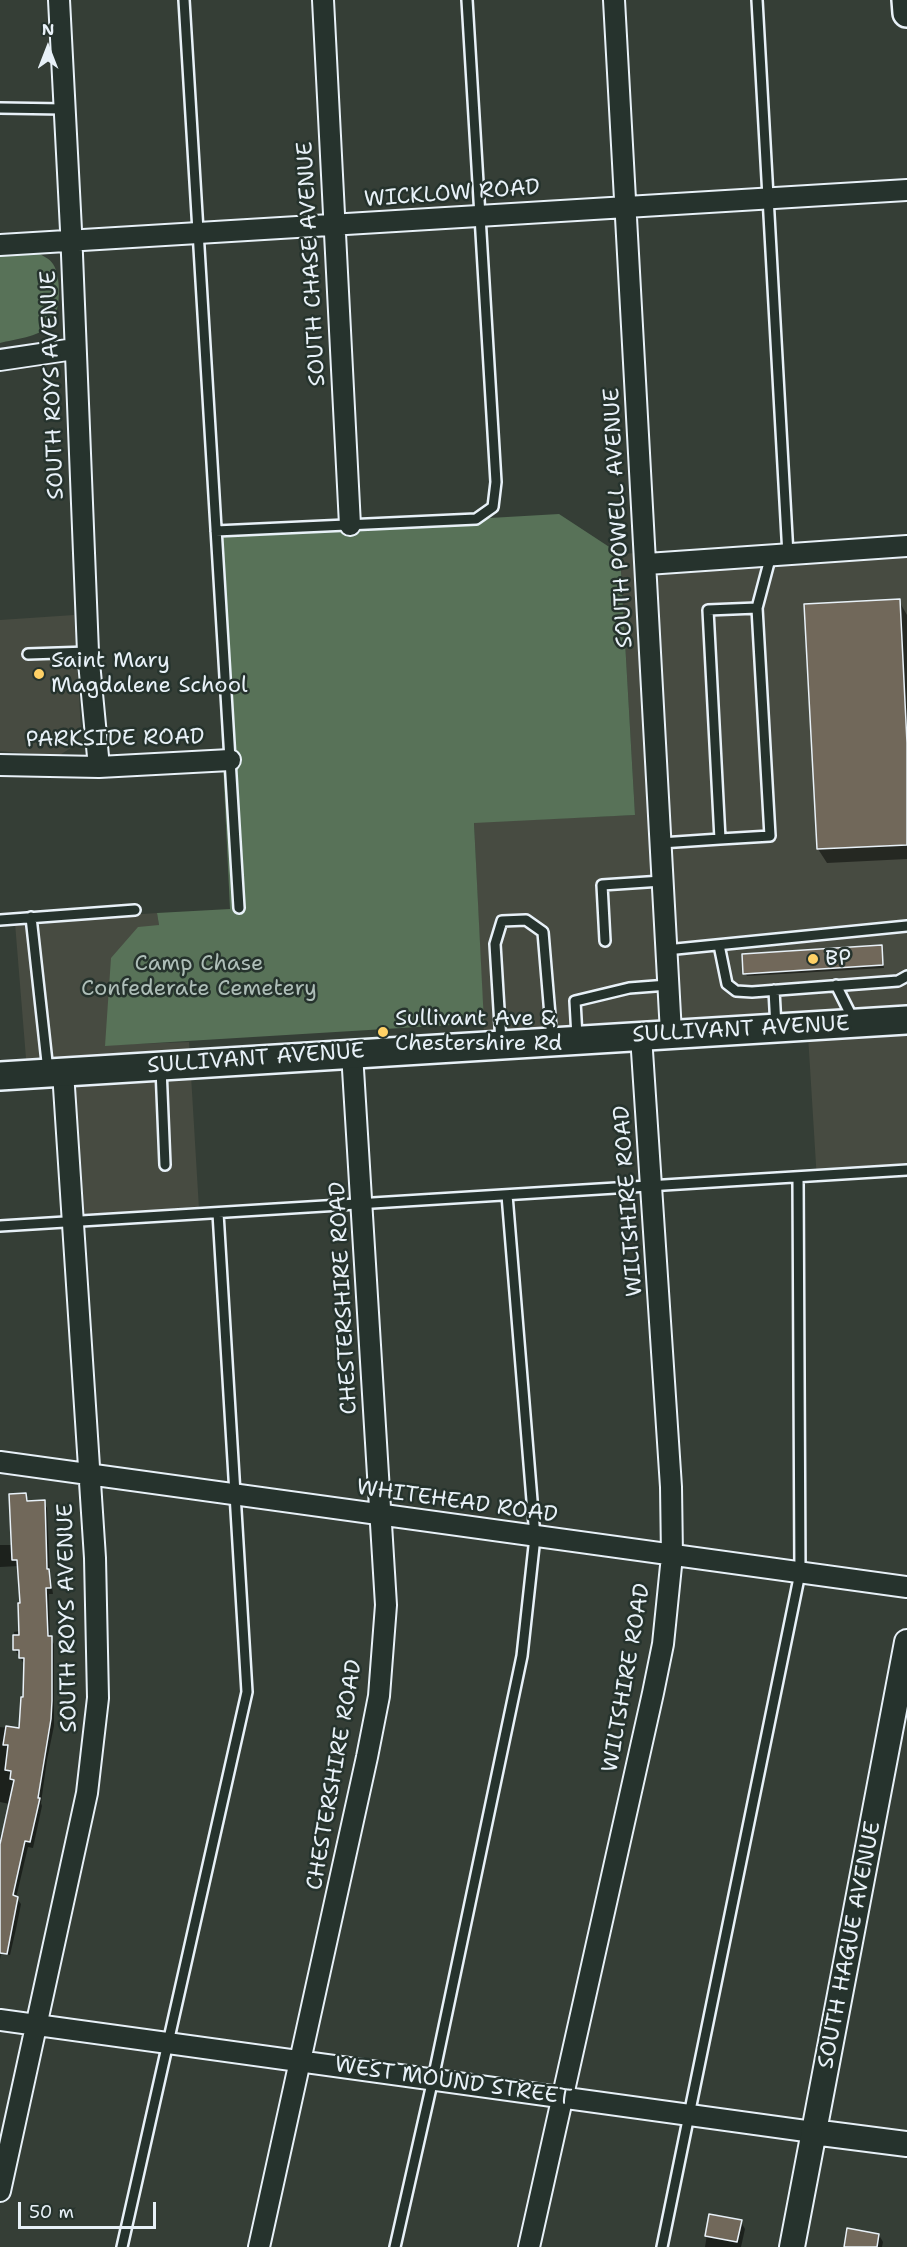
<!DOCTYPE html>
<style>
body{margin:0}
#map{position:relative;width:907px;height:2247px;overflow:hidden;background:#353e36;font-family:"Shantell Sans",sans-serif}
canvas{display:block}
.north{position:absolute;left:18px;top:18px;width:60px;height:60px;-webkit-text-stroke:4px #26332d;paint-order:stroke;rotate:0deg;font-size:16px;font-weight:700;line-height:24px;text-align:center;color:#e8f1f8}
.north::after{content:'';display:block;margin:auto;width:21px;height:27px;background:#e8f1f8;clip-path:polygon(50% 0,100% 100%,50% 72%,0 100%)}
.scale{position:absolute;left:18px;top:2202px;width:138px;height:27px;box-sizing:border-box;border:3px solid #e8f1f8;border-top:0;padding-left:8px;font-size:18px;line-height:21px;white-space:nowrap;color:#e8f1f8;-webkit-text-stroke:4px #26332d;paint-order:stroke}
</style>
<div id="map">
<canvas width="907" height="2247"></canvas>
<div class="north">N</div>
<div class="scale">50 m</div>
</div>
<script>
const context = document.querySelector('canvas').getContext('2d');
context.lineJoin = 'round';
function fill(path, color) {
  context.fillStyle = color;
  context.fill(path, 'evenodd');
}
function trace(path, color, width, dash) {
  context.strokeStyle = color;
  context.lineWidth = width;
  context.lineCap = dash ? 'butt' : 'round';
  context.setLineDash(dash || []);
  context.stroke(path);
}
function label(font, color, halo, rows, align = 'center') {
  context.font = font + ' "Shantell Sans",sans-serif';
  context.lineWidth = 5;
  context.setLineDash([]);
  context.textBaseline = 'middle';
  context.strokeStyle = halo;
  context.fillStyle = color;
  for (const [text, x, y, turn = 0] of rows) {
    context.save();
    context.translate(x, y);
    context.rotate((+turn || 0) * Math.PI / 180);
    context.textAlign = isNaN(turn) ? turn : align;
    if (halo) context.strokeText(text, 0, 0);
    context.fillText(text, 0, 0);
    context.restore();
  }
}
fill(new Path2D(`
 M907 536V1174L817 1181 808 1035 485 1057 474 822 635 815 620 554Z
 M74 615 81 729 74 746 58 756 0 751V620Z
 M157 913 159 925 105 1045 189 1042 199 1209 77 1216 71 1079 28 1083 15 923Z`), '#474b41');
fill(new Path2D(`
 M38 253C43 256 50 259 53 264 62 277 61 316 49 326 38 337 15 339 0 343V254Z
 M559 514 620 554 635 815 474 823 484 1023 105 1046 111 958 138 927 159 925 157 913 230 909 212 534Z`), '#587258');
fill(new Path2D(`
 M899 601 907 615V859L827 863 818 849Z
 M881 946 884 968 747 976 745 973Z
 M25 1495 29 1501 44 1502 47 1508 50 1573 53 1594H49L50 1637 54 1644V1726L47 1760 41 1803 42 1806 33 1848 28 1847 16 1898 21 1904 16 1929 10 1955 1 1953 0 1959V1838L1 1833 4 1834 10 1804 0 1802V1727L21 1730 25 1699 24 1664 15 1650 14 1632 20 1631 21 1605 19 1566 0 1567V1545H13Z
 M710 2216 741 2222 745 2229 741 2247H705Z
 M879 2235 883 2242 882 2247H845Z`), '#0007');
const building = new Path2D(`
 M900 599 907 743V845L817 849 804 604Z
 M882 945 883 965 743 974 742 954Z
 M26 1493 27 1501 45 1500 47 1569H49L51 1588H46L48 1636H52V1701L51 1719 38 1798H40L30 1842 25 1841 13 1895 18 1897 7 1954 0 1953V1844L14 1780 10 1779 11 1771 5 1770 8 1745H3L6 1726 19 1728 21 1697H23L24 1658H19V1650H13V1635H19L18 1603H20L17 1560H12L9 1494Z
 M709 2214 742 2220 737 2242 705 2236Z
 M847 2228 879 2234 877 2247H844Z`);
fill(building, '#71685a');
trace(building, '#e8f1f8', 1.5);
const service = new Path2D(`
 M184 0 239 908
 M757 0 788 555
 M0 108 64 109
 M216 531 476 519 493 507 496 482 467 0
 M757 608 770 836 720 839 708 610 757 608 771 555
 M28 654 88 652
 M661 843 720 839
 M31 917 48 1071
 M0 920 135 910
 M605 941 602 885 662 881
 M719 945 727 984 736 991 752 992 898 981 907 976
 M666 950 907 926
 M836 985 854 1021
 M774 990 776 1027
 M577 1037 575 1001 629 988 668 985
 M501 1042 495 944 502 921 526 920 543 932 552 1039
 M161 1068 165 1165
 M0 1226 907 1170
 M122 2247 247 1692 218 1213
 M395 2247 433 2079 522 1656 535 1537 507 1195
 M662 2247 800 1573 798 1177`);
const minor = new Path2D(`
 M59 0 71 230 88 652 99 767
 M323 0 350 525
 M614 0 671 1033
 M0 245 907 190
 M0 360 74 349
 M647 564 907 546
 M0 765 99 767 230 760
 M0 1462 907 1587
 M0 2020 813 2132
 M0 2191 87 1793 98 1698 95 1558 63 1072
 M259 2247 367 1757 379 1696 386 1605 352 1053
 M529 2247 653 1693 663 1644 672 1556 671 1487 641 1036`);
const tertiary = new Path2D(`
 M813 2132 907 2144
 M792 2247 907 1642`);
const secondary = new Path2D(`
 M906 0 907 13
 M0 1076 907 1020`);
trace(service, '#e8f1f8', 14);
trace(minor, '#e8f1f8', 24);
trace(tertiary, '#e8f1f8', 28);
trace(secondary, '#e8f1f8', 32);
trace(service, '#26332d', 9);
trace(minor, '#26332d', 20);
trace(tertiary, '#26332d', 24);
trace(secondary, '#26332d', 27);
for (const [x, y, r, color] of [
 [39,674,6,"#ffd166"],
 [813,959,6,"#ffd166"],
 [383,1032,6,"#ffd166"]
]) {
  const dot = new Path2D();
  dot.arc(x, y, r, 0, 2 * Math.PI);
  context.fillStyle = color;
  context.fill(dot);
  trace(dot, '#26332d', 2);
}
label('22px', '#e8f1f8', '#26332d', [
 ["WICKLOW ROAD",452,194,-4],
 ["SOUTH CHASE AVENUE",312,264,-93],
 ["SOUTH ROYS AVENUE",53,385,-92],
 ["SOUTH POWELL AVENUE",619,518,-93],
 ["PARKSIDE ROAD",115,739,-1],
 ["SULLIVANT AVENUE",741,1030,-3],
 ["SULLIVANT AVENUE",256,1059,-4],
 ["WILTSHIRE ROAD",629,1201,-94],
 ["CHESTERSHIRE ROAD",344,1298,-93],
 ["WHITEHEAD ROAD",457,1502,8],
 ["SOUTH ROYS AVENUE",68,1618,-91],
 ["WILTSHIRE ROAD",627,1678,-80],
 ["CHESTERSHIRE ROAD",335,1775,-80],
 ["SOUTH HAGUE AVENUE",850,1945,-79],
 ["WEST MOUND STREET",453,2082,8]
]);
label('22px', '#e8f1f8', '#26332d', [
 ["Saint Mary",51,661],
 ["Magdalene School",51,686],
 ["BP",825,959],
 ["Sullivant Ave &",395,1019],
 ["Chestershire Rd",395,1044]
], 'left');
label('22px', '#aebeb8', '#26332d', [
 ["Camp Chase",199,964],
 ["Confederate Cemetery",199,989]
]);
</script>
